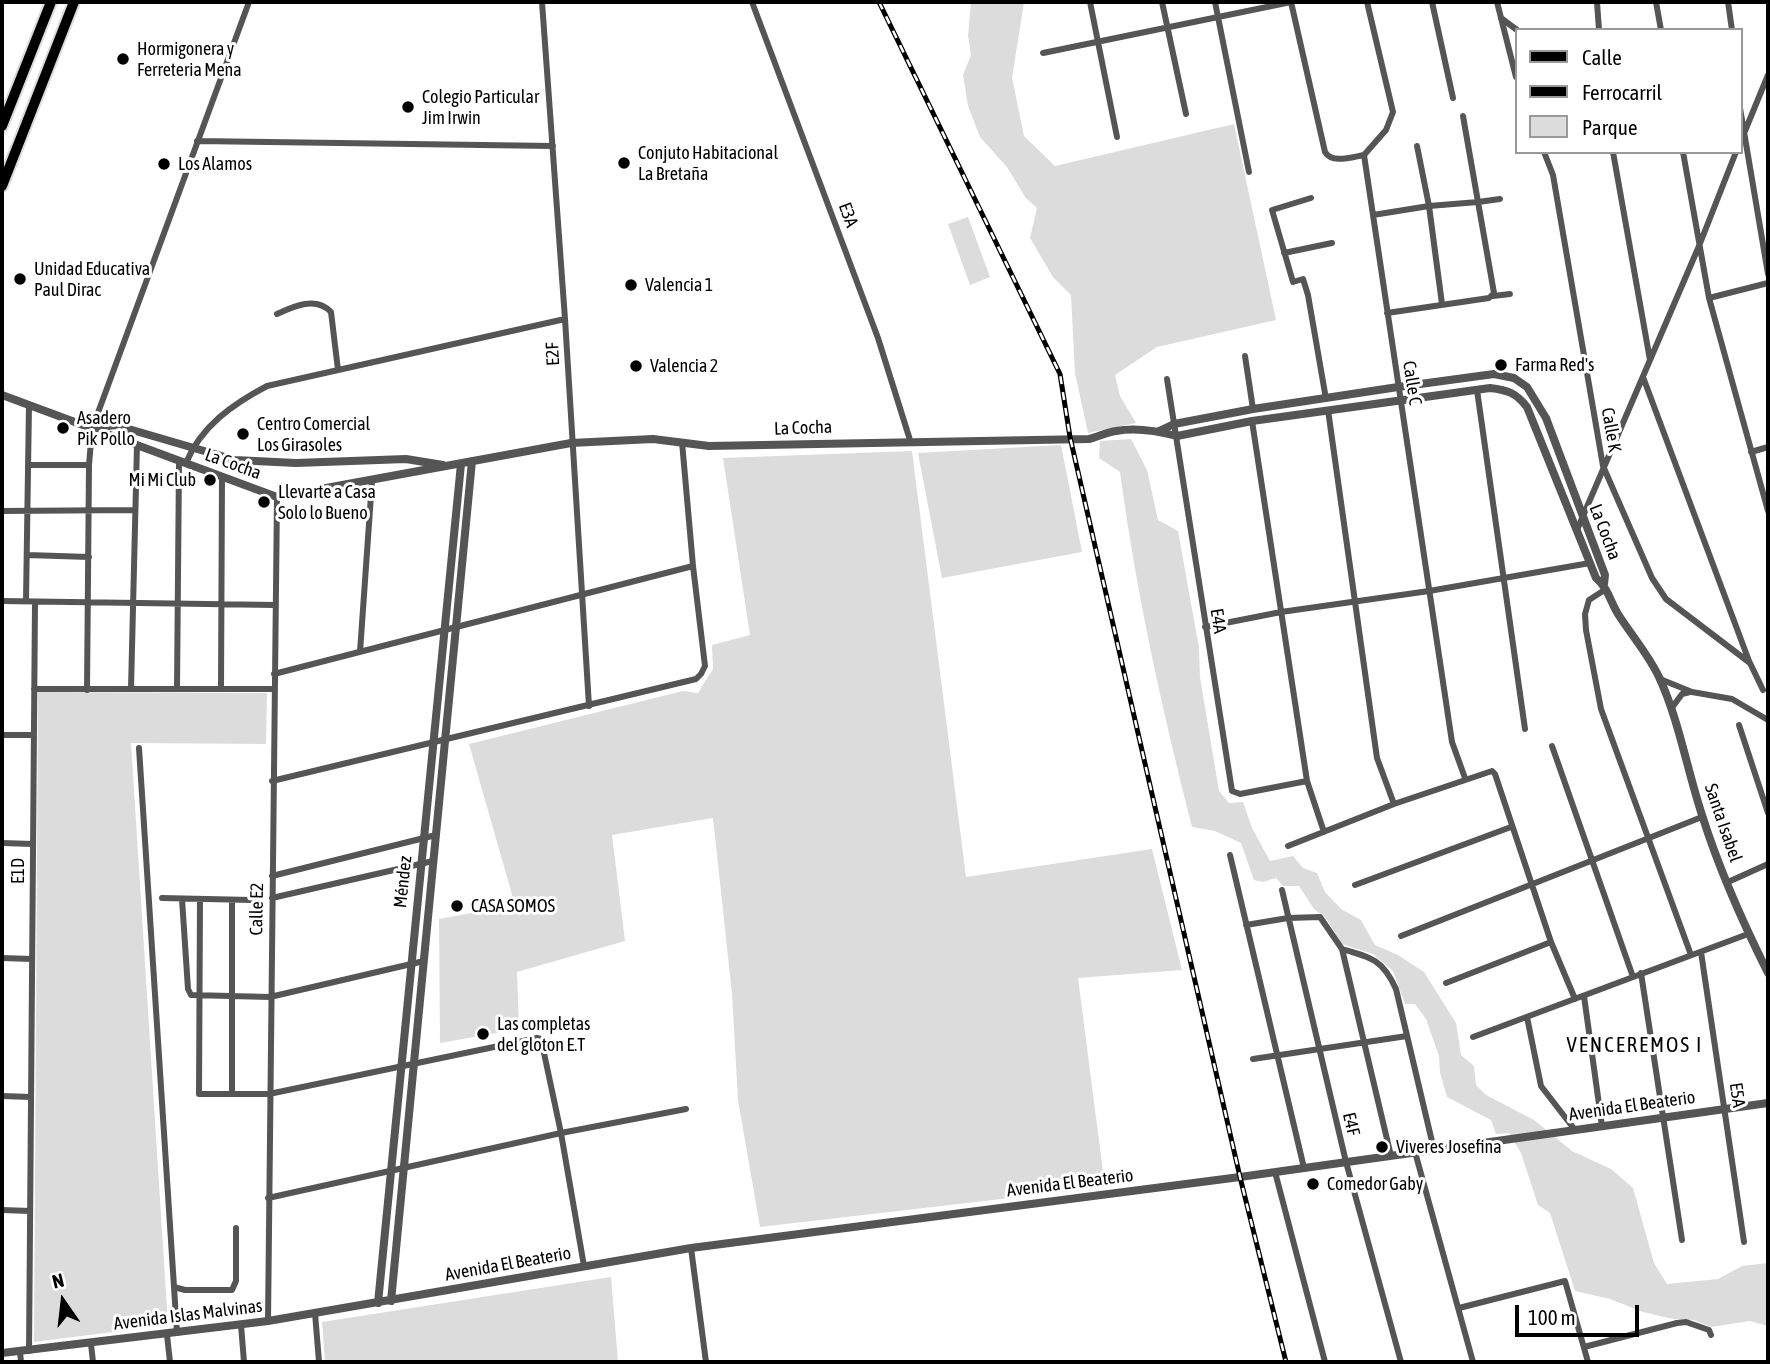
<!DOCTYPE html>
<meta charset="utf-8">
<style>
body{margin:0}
#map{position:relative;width:1770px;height:1364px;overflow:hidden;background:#fff;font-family:"Asap Condensed",sans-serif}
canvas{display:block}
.frame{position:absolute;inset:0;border:4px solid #000;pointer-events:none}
.legend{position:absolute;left:1515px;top:28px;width:228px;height:126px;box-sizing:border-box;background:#fff;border:2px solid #999;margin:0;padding:9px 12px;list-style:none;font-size:21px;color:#000}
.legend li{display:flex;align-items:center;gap:14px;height:35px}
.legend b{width:35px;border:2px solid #999}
.north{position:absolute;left:28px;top:1266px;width:70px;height:70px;-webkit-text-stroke:5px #fff;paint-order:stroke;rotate:346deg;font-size:19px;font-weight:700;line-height:28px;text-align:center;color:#000}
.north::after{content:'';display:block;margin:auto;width:24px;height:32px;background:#000;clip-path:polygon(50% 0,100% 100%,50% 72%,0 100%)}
.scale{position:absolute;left:1515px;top:1305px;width:124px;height:32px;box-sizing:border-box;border:4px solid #000;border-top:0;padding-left:9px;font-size:21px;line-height:24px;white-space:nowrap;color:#000;-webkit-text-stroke:5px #fff;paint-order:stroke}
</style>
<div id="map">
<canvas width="1770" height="1364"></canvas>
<div class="frame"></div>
<ul class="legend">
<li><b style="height:9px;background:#000"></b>Calle</li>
<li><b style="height:9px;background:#000"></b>Ferrocarril</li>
<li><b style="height:19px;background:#dcdcdc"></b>Parque</li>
</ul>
<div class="north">N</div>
<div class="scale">100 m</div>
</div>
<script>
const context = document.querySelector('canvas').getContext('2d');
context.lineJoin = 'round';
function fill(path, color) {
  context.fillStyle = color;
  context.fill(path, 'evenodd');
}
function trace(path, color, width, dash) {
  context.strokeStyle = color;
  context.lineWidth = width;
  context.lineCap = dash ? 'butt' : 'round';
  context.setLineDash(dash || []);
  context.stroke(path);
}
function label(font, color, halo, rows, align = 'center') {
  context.font = font + ' "Asap Condensed",sans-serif';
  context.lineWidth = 6;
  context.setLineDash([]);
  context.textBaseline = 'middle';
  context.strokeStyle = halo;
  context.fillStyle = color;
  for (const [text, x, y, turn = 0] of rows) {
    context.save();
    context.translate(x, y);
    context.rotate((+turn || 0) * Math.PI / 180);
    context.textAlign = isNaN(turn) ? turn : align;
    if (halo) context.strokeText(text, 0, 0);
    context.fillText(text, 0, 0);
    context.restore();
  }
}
fill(new Path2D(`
 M971 2H1024L1012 78 1024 136 1055 166 1234 124 1276 320 1157 347 1115 375 1120 396 1136 423 1088 433 1075 373 1071 295 1053 277 1030 238 1037 208 1025 197 1007 167 980 137 968 106 963 75 971 55 968 36Z
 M968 217 990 277 970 285 948 224Z
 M1131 439 1147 470 1158 520 1178 531 1199 648 1200 677 1219 791 1229 803 1243 802 1252 828 1270 861 1293 856 1303 868 1317 873 1325 892 1341 909 1361 920 1375 945 1398 955 1424 972 1456 1023 1461 1055 1474 1066 1476 1085 1486 1095 1534 1120 1572 1151 1611 1169 1633 1188 1654 1263 1667 1284 1718 1279 1742 1266 1768 1263V1326L1750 1321 1711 1327 1694 1320 1673 1319 1643 1312 1610 1299 1575 1291 1550 1213 1538 1205 1521 1153 1509 1133 1496 1134 1491 1120 1447 1097 1440 1072 1439 1056 1426 1019 1415 1004H1405L1393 971 1373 954 1342 944 1326 918 1314 909 1299 886H1283L1276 878 1263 882 1254 880 1241 843 1215 831 1192 827C1162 710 1136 592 1120 472L1099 458 1100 441Z
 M1061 445 1082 552 942 578 918 453Z
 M912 451 966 877 1152 849 1182 970 1078 978 1105 1187 760 1227 738 1100 732 994 713 818 612 835 625 941 517 972 519 1029 440 1043 439 919 515 905 469 744 683 691 698 693 713 669 712 645 750 635 723 458Z
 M38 692 267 693 266 744 131 743 168 1325 34 1342Z
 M611 1277 618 1362H325L322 1322Z`), '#dcdcdc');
const primary = new Path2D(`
 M2 126 51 2
 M2 186 74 2`);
trace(primary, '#dbdbdb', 14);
trace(new Path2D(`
 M542 2 565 319 589 706
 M752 2 878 338 910 440
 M1090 2 1117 137
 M1162 2 1186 114
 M1215 2 1249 172
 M1291 2 1325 152C1332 164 1352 157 1364 155
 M1367 2 1393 112 1386 130 1364 155 1452 742 1465 778
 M1432 2 1453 98
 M1497 2 1516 77
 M1597 2 1599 30
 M1656 2 1661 30
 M1728 2 1732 30
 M1501 18 1517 30
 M1043 53 1291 2
 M1740 108 1768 274
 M1463 116 1478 202 1500 199
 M1745 131 1768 75
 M197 141 553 146
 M1417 146 1429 206 1442 304
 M1544 152 1553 175 1603 466 1652 578 1666 599 1750 663 1763 690
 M1613 152 1650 360
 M1683 152 1709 298 1768 511
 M1311 198 1272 210 1293 282 1303 279 1308 295 1326 399
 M1373 215 1429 206 1478 202 1494 293 1489 298 1387 313
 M1284 253 1332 243
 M1493 296 1510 294
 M1709 298 1768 283
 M277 314C294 306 316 296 331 312L338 370
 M1245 356 1253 409
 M1643 377 1749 661
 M1167 379 1232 791 1240 794 1307 781
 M1477 390 1525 729
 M1328 410 1377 758 1394 804
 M1252 421 1307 781 1324 832
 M1751 452 1768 447
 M186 463C201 426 233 404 267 386L565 319
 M28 465H89
 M2 511 135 510
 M1577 530 1699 246 1736 152
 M27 555 89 557
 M1606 589 1589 600 1585 614 1586 630 1601 709 1691 955
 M2 601 275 605
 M26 601 29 405
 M1205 627 1281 612 1429 591 1590 563
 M360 652 372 481
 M274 674 693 566
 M1660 679 1692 692 1732 699 1768 720
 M34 689H274
 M131 689 137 445
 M177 689 179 461
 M221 689 222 477
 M87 690 89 465 92 429 249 2
 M1671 709 1682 694 1690 692
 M1739 725 1768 813
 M2 735H34
 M1552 746 1633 977
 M139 748 177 1333
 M272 781 696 679 701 674 705 666 693 566 682 442
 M2 843 33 844
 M1288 846 1394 804 1492 771 1495 774 1551 942 1575 999
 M1230 855 1304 1168
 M272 876 436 835
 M1728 882 1768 864
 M1355 885 1511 827
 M1282 890 1346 1162 1401 1362
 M162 898 251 900
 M272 898 433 861
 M182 899 188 989 191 995 270 997 424 961
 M200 900 199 1094H269L537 1038 541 1039 561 1133 584 1266
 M1246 925 1288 918 1320 917 1342 949C1371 957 1383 960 1396 989L1434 1150
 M1401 936 1702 817
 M1342 949 1391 1156
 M1701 952 1744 1242
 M2 958 32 959
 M1641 973 1682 1240
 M1446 983 1551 942
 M1584 996 1602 1126
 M1527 1017 1541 1086 1575 1130
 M1473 1037 1748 934
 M1253 1059 1407 1036
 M232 1094V900
 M2 1096 31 1097
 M1415 1152 1473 1362
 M1275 1172 1325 1362
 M268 1198 561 1133 686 1109
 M2 1210 30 1211
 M691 1248 706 1362
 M174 1287 185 1290H232L236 1281V1228
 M1459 1308 1565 1281 1588 1362
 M315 1313 319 1362
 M268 1321 277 497
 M241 1325 244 1362
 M167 1335 170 1362
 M91 1344 93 1362
 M1584 1347 1677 1323 1686 1322 1709 1330 1711 1335
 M29 1351 35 602
 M20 1352 21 1362`), '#555', 6);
trace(new Path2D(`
 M2 395 277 497 571 443 653 439 709 446 1089 439C1098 437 1107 432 1116 431 1136 427 1158 431 1177 436L1252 421 1490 388C1508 390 1516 393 1527 407L1596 578C1608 588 1610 601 1618 614 1632 636 1648 654 1659 677 1679 720 1687 770 1702 815 1719 869 1743 923 1768 973
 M94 428 115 425 235 460 296 463 406 459 443 465
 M1159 431 1174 424 1253 409 1398 387 1494 374 1514 378 1527 387 1546 418 1605 575 1604 584
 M391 1301 472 461
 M378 1303 461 464
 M2 1353 268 1321 691 1248 1240 1177 1768 1103`), '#555', 8);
trace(primary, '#000', 10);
const rail = new Path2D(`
 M879 2 1060 374 1070 437 1240 1177 1286 1362`);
trace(rail, '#000', 5);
trace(rail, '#fff', 2.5, [8]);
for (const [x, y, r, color] of [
 [123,59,7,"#000"],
 [408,107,7,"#000"],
 [624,163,7,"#000"],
 [164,164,7,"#000"],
 [20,279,7,"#000"],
 [631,285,7,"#000"],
 [1501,365,7,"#000"],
 [636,366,7,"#000"],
 [63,428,7,"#000"],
 [243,434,7,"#000"],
 [210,480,7,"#000"],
 [264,502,7,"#000"],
 [457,906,7,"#000"],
 [483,1034,7,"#000"],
 [1382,1147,7,"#000"],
 [1313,1184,7,"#000"]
]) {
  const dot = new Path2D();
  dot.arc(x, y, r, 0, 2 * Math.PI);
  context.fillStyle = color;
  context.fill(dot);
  trace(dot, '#fff', 2.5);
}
label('18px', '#000', '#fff', [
 ["Hormigonera y",137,49],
 ["Ferreteria Mena",137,70],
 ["Colegio Particular",422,97],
 ["Jim Irwin",422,118],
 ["Conjuto Habitacional",638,153],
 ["La Bretaña",638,174],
 ["Los Alamos",178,164],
 ["Unidad Educativa",34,269],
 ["Paul Dirac",34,290],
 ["Valencia 1",645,285],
 ["Farma Red's",1515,365],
 ["Valencia 2",650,366],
 ["Asadero",77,418],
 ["Pik Pollo",77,439],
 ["Centro Comercial",257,424],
 ["Los Girasoles",257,445],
 ["Mi Mi Club",196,480,"right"],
 ["Llevarte a Casa",278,492],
 ["Solo lo Bueno",278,513],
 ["CASA SOMOS",471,906],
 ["Las completas",497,1024],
 ["del gloton E.T",497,1045],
 ["Viveres Josefina",1396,1147],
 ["Comedor Gaby",1327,1184]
], 'left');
label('18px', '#000', '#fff', [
 ["E3A",848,215,70],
 ["E2F",553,354,-93],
 ["Calle C",1412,383,81],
 ["La Cocha",803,428,-2],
 ["Calle K",1611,430,80],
 ["La Cocha",233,464,20],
 ["La Cocha",1605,532,69],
 ["E4A",1218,621,81],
 ["Santa Isabel",1723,823,71],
 ["E1D",18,871,-90],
 ["Méndez",403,882,-84],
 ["Calle E2",257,909,-89],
 ["E5A",1737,1095,82],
 ["Avenida El Beaterio",1632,1106,-8],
 ["E4F",1351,1124,77],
 ["Avenida El Beaterio",1070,1183,-7],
 ["Avenida El Beaterio",508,1264,-10],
 ["Avenida Islas Malvinas",188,1315,-7]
]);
context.letterSpacing = '2px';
label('21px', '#000', '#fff', [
 ["VENCEREMOS I",1635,1045]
]);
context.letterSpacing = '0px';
</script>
